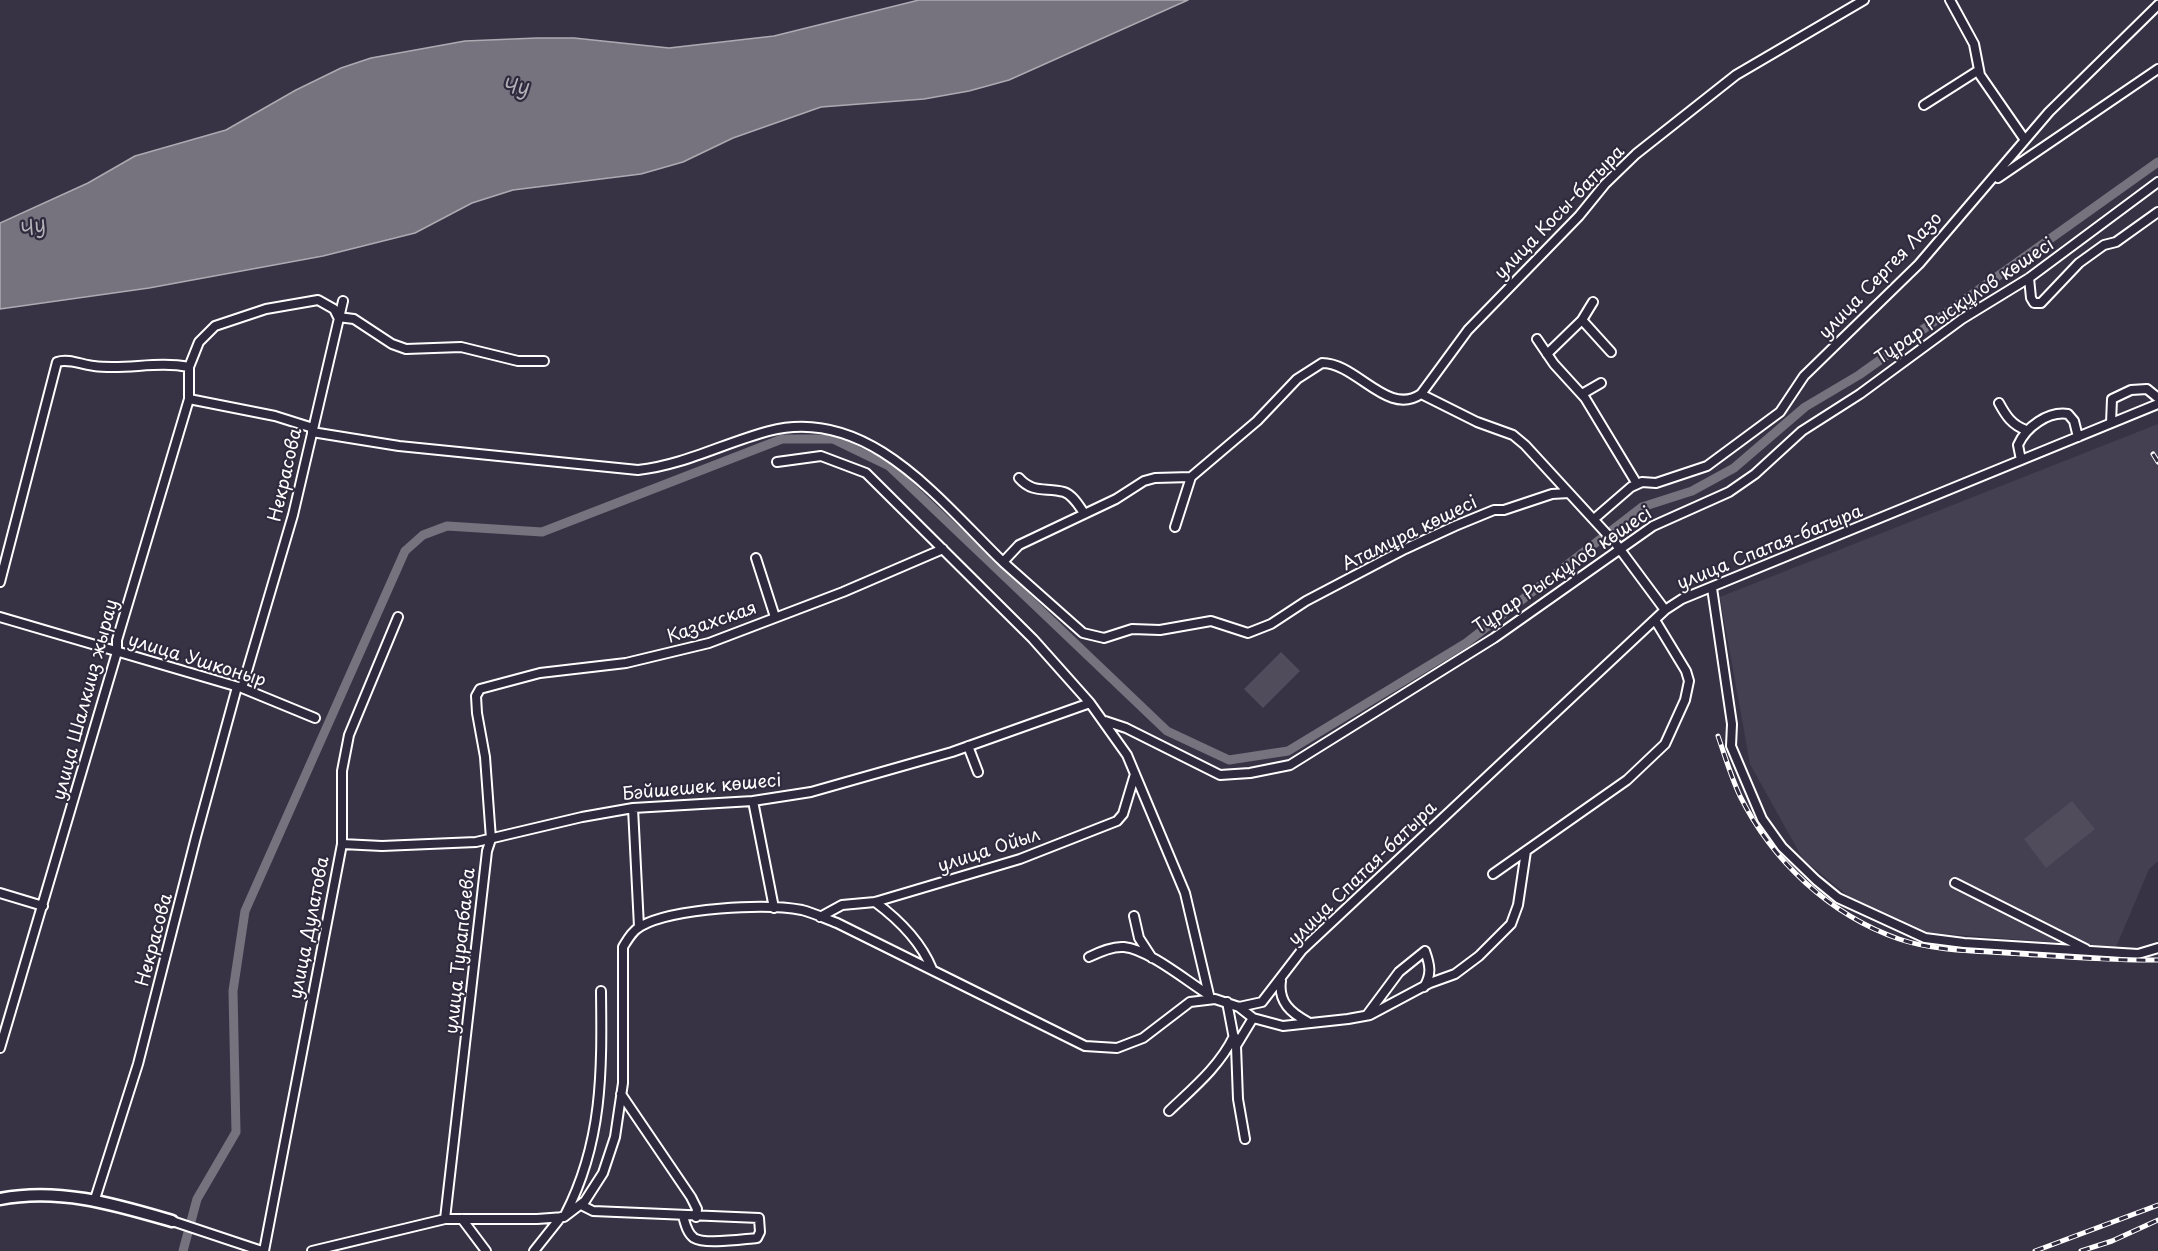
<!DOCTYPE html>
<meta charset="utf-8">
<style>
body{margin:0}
canvas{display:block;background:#373345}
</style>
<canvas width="2158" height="1251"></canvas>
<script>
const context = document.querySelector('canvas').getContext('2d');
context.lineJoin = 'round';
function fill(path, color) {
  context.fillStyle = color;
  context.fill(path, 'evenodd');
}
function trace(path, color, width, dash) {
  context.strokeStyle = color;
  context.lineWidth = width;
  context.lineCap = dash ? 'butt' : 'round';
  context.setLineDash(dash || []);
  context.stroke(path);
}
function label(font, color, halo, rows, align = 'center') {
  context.font = font + ' "Playpen Sans",sans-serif';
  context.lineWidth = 4.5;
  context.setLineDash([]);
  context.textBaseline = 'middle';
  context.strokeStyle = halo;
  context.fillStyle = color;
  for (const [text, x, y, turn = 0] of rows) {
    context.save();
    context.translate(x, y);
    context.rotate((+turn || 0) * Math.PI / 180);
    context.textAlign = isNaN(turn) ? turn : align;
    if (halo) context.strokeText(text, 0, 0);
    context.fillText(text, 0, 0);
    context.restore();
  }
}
fill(new Path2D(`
 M2158 424V861L2149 869 2116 947 1921 932 1863 908 1803 859 1750 764 1720 597Z`), '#444051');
fill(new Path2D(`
 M1281 652 1300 671 1263 708 1244 689Z
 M2072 801 2095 829 2046 868 2024 839Z`), '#514c5c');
const water = new Path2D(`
 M919 0H1188L1009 80 969 91 924 99 821 107 733 138 683 162 641 174 513 190 472 203 415 233 323 256 149 288 0 309V223L88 183 135 156 226 130 296 90 341 68 371 58 465 41 537 38H574L669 48 774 36Z`);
fill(water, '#76737f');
trace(water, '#adabb2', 1.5);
trace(new Path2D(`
 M183 1251 197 1199 236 1132 233 991 245 911 405 551 423 535 447 526 542 532 782 439H833L889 466 1167 731 1229 760 1288 751 1466 643 1642 507 1692 491 1734 468 1805 407 1859 375 2158 162`), '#76737f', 9);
const street = new Path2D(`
 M1950 0 1974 44 1980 75 2025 140
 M1924 105 1979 70
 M1998 178 2158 69
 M2029 278 2031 298 2034 303H2041L2079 263 2104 245 2116 242 2158 212
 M1582 320 1593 302
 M1537 339 1554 364 1585 398 1637 484
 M1547 354 1582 320 1611 352
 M1421 394 1477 422 1513 435 1525 445 1616 544 1665 610
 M1582 394 1601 383
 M189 399 275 416 313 428
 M1999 403C2006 416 2012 425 2026 430
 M2111 423 2112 399 2131 390 2147 389 2158 398
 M312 432 399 446 638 470C684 465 724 443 769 431 868 405 940 501 1003 562L1019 545 1116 499 1144 481 1155 478 1191 477 1257 421 1297 379 1322 363C1357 363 1387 417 1421 394L1468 330 1579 216 1605 184 1636 154 1736 75 1864 0
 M2021 460 2018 445C2026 427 2048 411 2068 414L2074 421 2078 437
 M777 462 821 456 866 473 1033 639 1090 703 1127 755 1185 893 1209 995
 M1019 478C1033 494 1046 487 1064 492 1073 495 1079 506 1084 513
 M1594 519 1631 487 1642 482 1656 483 1707 466 1780 412 1804 376 1919 264 2049 112 2158 5
 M1175 527 1191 477
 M756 558 775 617
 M1003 562 1083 633 1104 638 1132 629 1160 630 1211 621 1248 633 1271 624 1306 601 1405 549 1455 526 1494 510H1504L1552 494 1569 493
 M0 582 57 362C69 358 82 365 94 366 126 370 157 361 189 367
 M1712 588 1732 724 1731 746 1762 819 1782 847 1816 880 1838 898 1925 938 1964 943 2138 954 2158 948
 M0 617 242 688 315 718
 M242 688 293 515 343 301
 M1105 721 1126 728 1220 775 1250 773 1290 765 1494 638 1653 526 1729 492 1755 474 1802 431 1860 394 1962 319 2029 278 2158 182
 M968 746 978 772
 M753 801 774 908
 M633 808 639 927
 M342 844 382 846 476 842 582 817 633 808 753 801 811 792 952 752 1090 703
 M1493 874 1627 780 1665 744 1685 700 1689 681 1686 671 1655 620
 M1955 883 2086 949
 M0 893 43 906
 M875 902C898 919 921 942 932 969
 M1134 916 1139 938 1152 958
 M820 917 842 905 875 902 1020 859 1117 821 1123 814 1135 774
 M1089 957C1099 952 1113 946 1124 947 1148 949 1188 982 1209 995
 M1281 981C1278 1002 1291 1013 1308 1022
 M1227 1002 1234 1039
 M1239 1007 1253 1018 1283 1026 1348 1019 1370 1015 1430 983 1455 974 1479 956 1511 924 1518 905 1526 851
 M1367 1015 1399 972 1425 951C1430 965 1432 974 1424 987
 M0 1048 117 652V640L189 399V367L199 342 215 326 266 309 318 300 334 309 338 317 354 319 392 344 406 349 461 347 518 361H544
 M621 1094 691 1197 697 1209 696 1217
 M1169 1111C1193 1088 1219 1067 1234 1036
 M1245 1139 1238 1099 1236 1046 1253 1018
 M95 1199 138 1064 196 837 237 687
 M581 1205 593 1211 759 1218 760 1232 757 1238C743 1239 705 1245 694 1238 687 1233 685 1223 683 1216
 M565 1215C603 1142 602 1071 601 991
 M445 1219 487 851 491 839 485 757 477 713 476 696 480 689 540 673 626 663 709 643 843 592 943 549
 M462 1219 486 1251
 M172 1221 262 1251
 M264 1251 342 844V771L349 735 398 617
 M312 1251 445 1219H537L564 1217 585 1201 603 1173 615 1137 623 1083V947C628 939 632 931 641 926 674 908 765 903 802 910 814 913 826 919 837 923L1085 1046 1117 1048 1143 1038 1190 1002 1215 999 1239 1007 1262 1002 1302 950 1665 610 1682 599 2158 404
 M534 1251 561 1217`);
const secondary = new Path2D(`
 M0 1199C59 1187 117 1205 172 1221`);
trace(street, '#fff', 12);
trace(secondary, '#fff', 15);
trace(street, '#2f2a3d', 8);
trace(secondary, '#2f2a3d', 10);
const rail = new Path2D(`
 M2153 454 2158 462
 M1718 736C1725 756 1731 777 1740 796 1772 861 1830 915 1899 939 1937 952 1981 951 2021 954 2067 957 2112 961 2158 960
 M2035 1251 2158 1205
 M2081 1251 2112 1241 2158 1220`);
trace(rail, '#fff', 5);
trace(rail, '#2f2a3d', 3, [9]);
label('18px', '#fff', '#2f2a3d', [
 ["улица Косы-батыра",1560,213,-46],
 ["улица Сергея Лазо",1881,276,-46],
 ["Тұрар Рысқұлов көшесі",1965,302,-34],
 ["Некрасова",286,475,-77],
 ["Атамұра көшесі",1410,534,-26],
 ["улица Спатая-батыра",1770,548,-22],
 ["Тұрар Рысқұлов көшесі",1563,571,-34],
 ["Казахская",712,623,-19],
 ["улица Ушконыр",197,661,17],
 ["улица Шалкииз жырау",86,700,-75],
 ["Бәйшешек көшесі",702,788,-5],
 ["улица Ойыл",989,851,-18],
 ["улица Спатая-батыра",1363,874,-44],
 ["улица Дулатова",310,928,-79],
 ["Некрасова",155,940,-75],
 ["улица Турапбаева",461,951,-84]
]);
label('italic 20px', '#b4b2b9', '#2f2a3d', [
 ["Чу",515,88,1],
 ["Чу",32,229,-21]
]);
</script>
